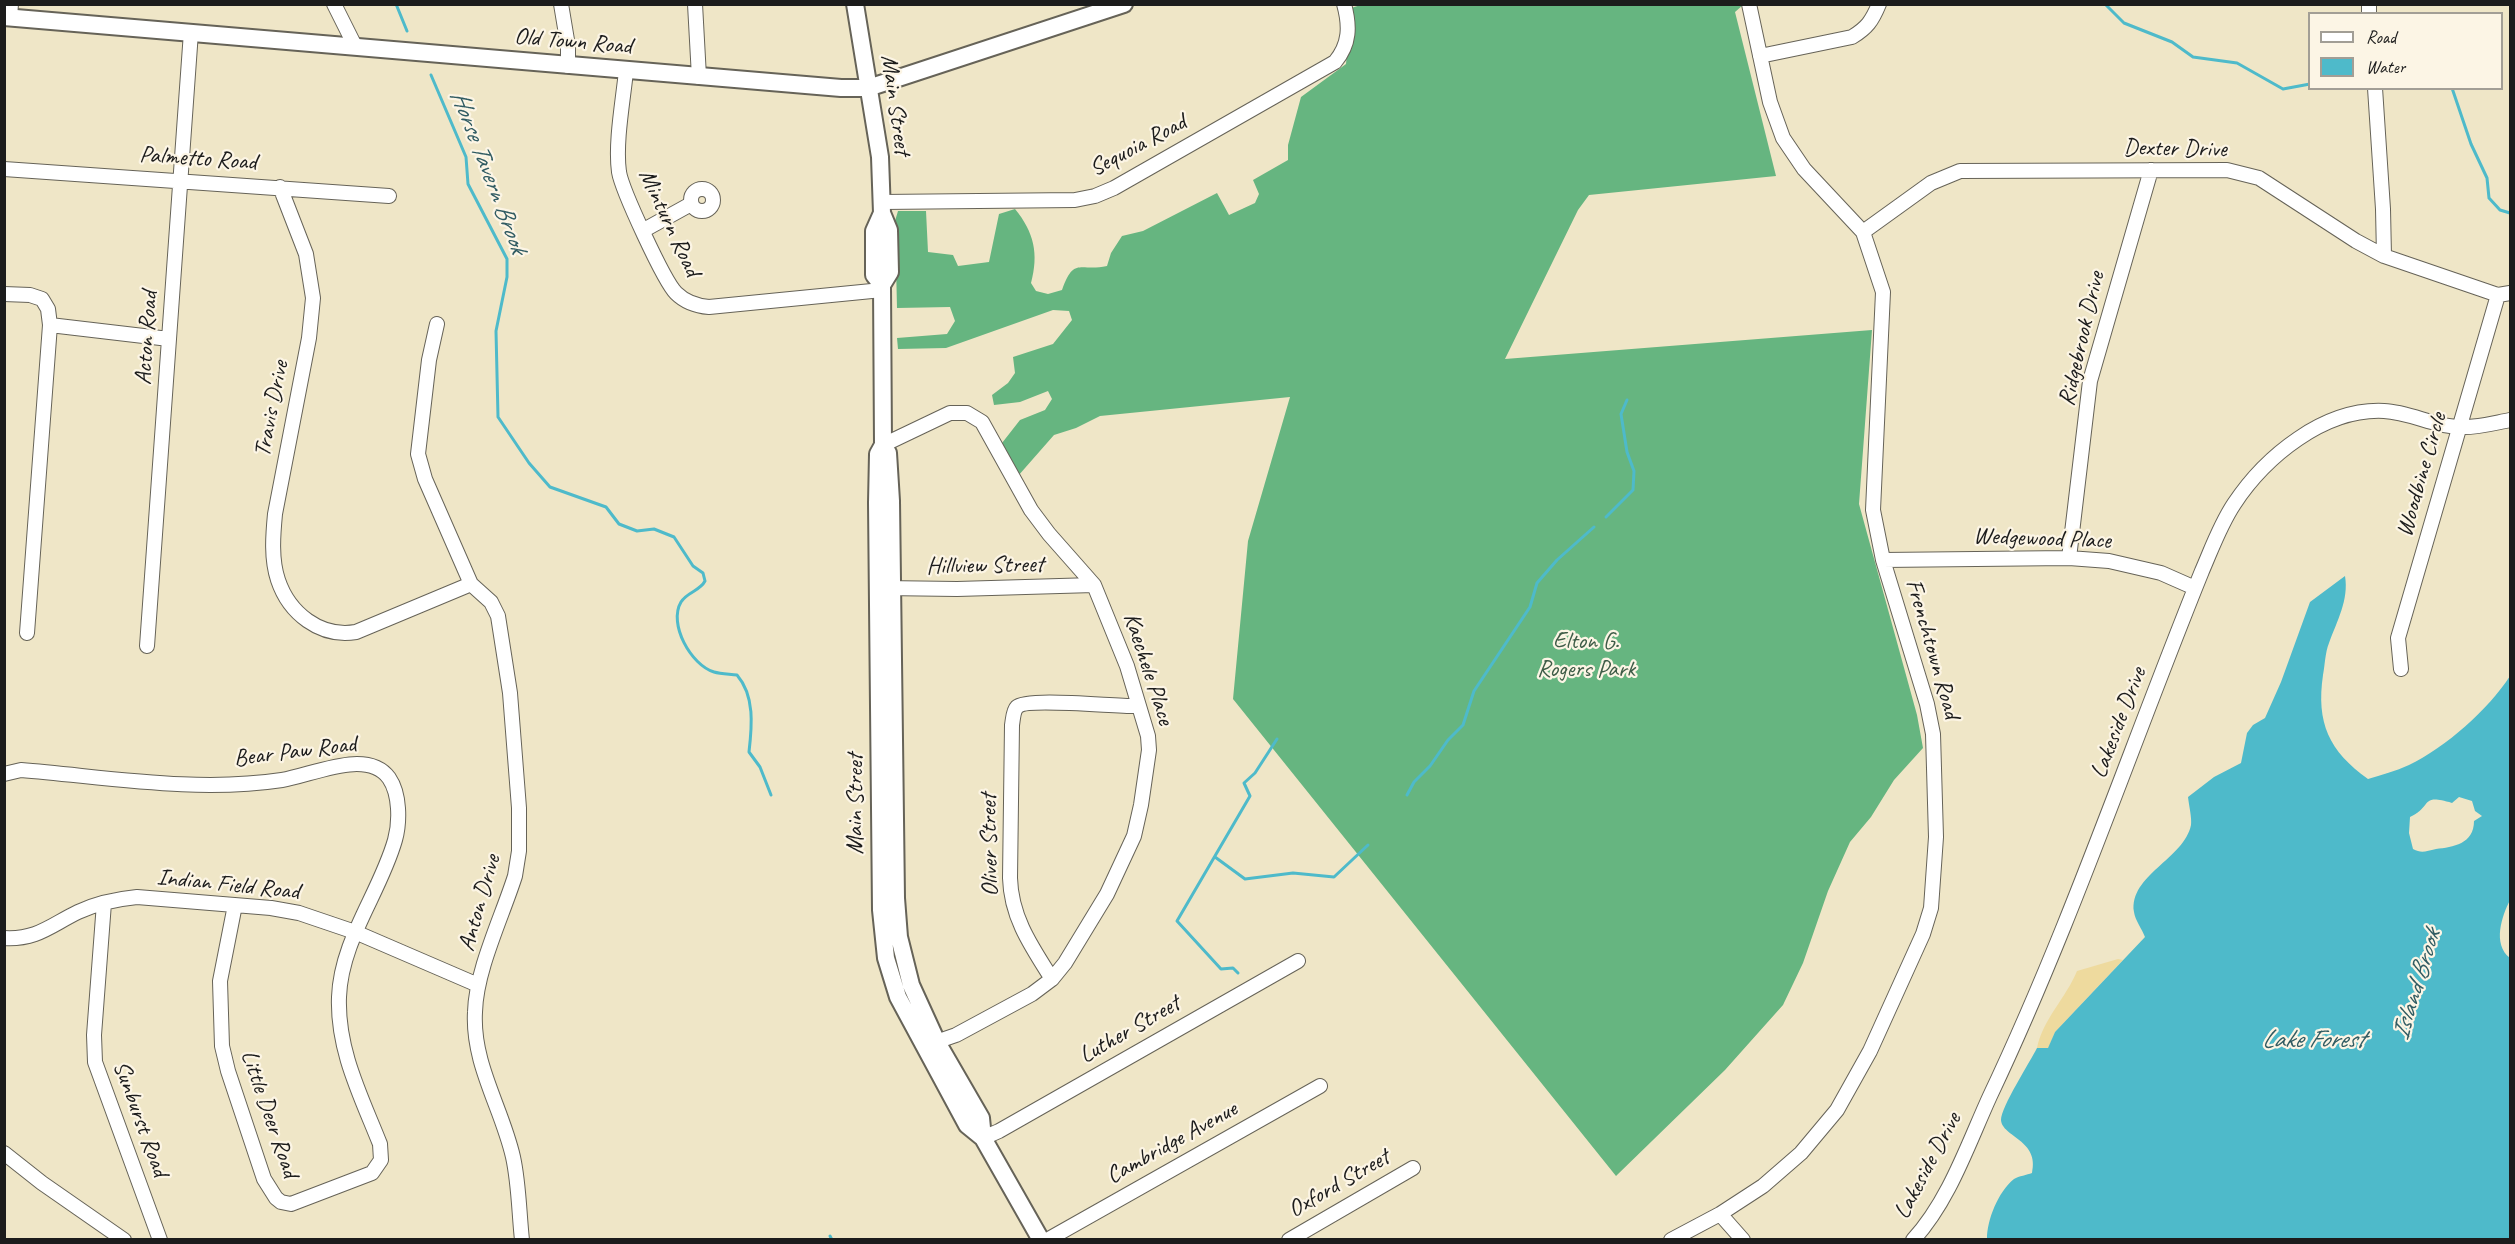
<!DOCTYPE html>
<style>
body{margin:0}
#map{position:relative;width:2515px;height:1244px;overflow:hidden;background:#efe6c7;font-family:Caveat,sans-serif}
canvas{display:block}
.frame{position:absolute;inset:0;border:6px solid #1c1c1c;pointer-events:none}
.legend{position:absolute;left:2308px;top:12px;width:195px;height:78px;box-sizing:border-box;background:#fcf5e5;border:2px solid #a29e95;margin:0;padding:8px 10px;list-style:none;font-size:18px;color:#1c1c1c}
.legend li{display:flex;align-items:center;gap:12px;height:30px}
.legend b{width:30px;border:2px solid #a29e95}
</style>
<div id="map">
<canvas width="2515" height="1244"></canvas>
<div class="frame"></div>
<ul class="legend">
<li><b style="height:8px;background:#fff"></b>Road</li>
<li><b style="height:16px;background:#4ebaca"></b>Water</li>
</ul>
</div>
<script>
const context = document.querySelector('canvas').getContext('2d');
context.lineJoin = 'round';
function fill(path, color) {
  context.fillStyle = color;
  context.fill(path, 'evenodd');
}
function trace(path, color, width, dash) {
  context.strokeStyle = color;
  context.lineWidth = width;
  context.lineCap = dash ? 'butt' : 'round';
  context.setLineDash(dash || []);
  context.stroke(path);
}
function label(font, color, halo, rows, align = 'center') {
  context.font = font + ' Caveat,sans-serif';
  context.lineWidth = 4.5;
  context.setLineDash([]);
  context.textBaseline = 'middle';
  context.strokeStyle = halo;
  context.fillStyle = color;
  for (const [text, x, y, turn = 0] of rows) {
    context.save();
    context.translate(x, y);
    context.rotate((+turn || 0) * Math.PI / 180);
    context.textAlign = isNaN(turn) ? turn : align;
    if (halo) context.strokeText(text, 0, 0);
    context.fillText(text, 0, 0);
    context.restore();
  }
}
fill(new Path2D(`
 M1364 4 1743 5 1735 12 1776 176 1589 195 1578 210 1505 359 1872 330 1859 504 1917 715 1923 748 1894 780 1871 817 1850 842 1828 891 1803 963 1783 1005 1725 1070 1616 1176 1233 699 1248 541 1290 397 1100 416 1076 428 1054 435 1018 476 1002 443 1020 420 1045 410 1052 399 1048 391 1020 402 994 405 992 395 1008 383 1015 373 1013 357 1053 344 1072 320 1069 311 1053 310 946 348 898 349 897 338 947 334 955 321 950 307 897 308 895 221 898 211H926L928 252 953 255 958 266 989 262 999 214 1015 209C1034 232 1039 254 1031 283L1036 291 1048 294 1062 290C1074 256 1080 272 1107 266L1111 253 1122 236 1143 231 1217 193 1229 215 1255 203 1259 194 1253 180 1288 160V145L1301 97 1346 64 1351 8Z`), '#66b580');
fill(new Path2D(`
 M2118 959 2123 960 2055 1032 2048 1049 2037 1048C2043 1019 2066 998 2077 971Z`), '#eeda9e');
fill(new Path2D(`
 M2345 576C2349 600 2337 621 2329 643 2325 653 2325 665 2323 675 2316 723 2329 751 2368 779 2381 775 2396 771 2409 765 2446 747 2488 710 2510 676V900C2502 916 2492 944 2510 958V1239H1987C1987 1220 1998 1192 2014 1179 2019 1176 2027 1175 2032 1173 2040 1140 2002 1137 2001 1120 2001 1107 2030 1062 2037 1048H2048L2055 1032 2145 937C2142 929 2135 920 2134 912 2129 875 2184 859 2191 825 2192 818 2189 806 2188 797L2214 777 2241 763 2247 733 2253 725 2265 718 2281 682 2310 602ZM2459 797 2472 801 2475 811 2482 816 2474 821C2474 844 2453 847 2436 849 2426 851 2422 854 2413 849L2409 833 2410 817C2433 807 2419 793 2452 803Z`), '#4ebaca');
trace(new Path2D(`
 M396 4 407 31
 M2105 4 2124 23 2172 42 2193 57 2237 63 2283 89 2310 84
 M431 75 466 157 468 184 507 259V277L496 331 498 417 529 463 550 487 606 507 619 524 637 531 654 529 674 537 693 566 703 573 705 581C700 591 687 592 681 602 668 624 691 665 714 672 721 674 730 674 737 675 755 696 752 726 749 752L760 767 771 795
 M2452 88 2471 144 2487 178 2489 198 2500 210 2510 213
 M1606 517 1633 490 1634 471 1627 452 1621 414 1627 400
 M1407 795 1414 782 1430 766 1448 740 1463 725 1474 691 1530 607 1537 583 1557 560 1594 527
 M1215 857 1245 879 1293 873 1334 877 1368 845
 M1238 973 1233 968 1221 969 1177 921 1250 796 1244 783 1255 773 1277 739
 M830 1236 832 1240`), '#4ebaca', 3);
const minor = new Path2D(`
 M334 4 355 46
 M561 4 568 46V66
 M695 4 699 77
 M2369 4V14
 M10 17 11 4
 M1760 56 1852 37C1867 28 1872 21 1879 4
 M626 71C623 101 615 143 619 172 622 190 664 281 676 293 685 302 697 306 709 307L882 290
 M2375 88 2383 209 2384 256
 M4 169 389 196
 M280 187 306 254 313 298 309 338 275 514C273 535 271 559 278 580 289 613 320 638 356 632L471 584
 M691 200a11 11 0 1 1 22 0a11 11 0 1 1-22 0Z
 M882 202 1075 200 1095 196 1114 188 1335 62C1350 44 1350 26 1344 4
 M644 230 691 204
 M1863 232 1931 183 1960 171 2227 170 2259 178 2356 241 2384 256 2498 295 2510 293
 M4 294 30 295 42 299 48 309 50 325 169 339
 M437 324 429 360 418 454 425 479 471 584 491 602 498 616 510 693 519 808V851L515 876C502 917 476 970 475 1012 472 1064 502 1108 513 1157 519 1184 519 1213 522 1240
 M883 445 950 413H967L982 422 1031 510 1049 534 1094 585 1127 666 1148 736 1149 750 1141 805 1134 836 1107 894 1065 963 1052 979 1032 994 956 1035 927 1045
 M2069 558 2090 381 2151 170
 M1883 560 2069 558 2109 561 2161 573 2195 588
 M883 588 957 589 1094 585
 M27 633 50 325
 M147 646 191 32
 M2401 669 2398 638 2498 295
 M4 774 21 770C107 777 196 793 282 780 313 775 367 748 389 778 400 794 400 822 395 840 380 893 341 940 339 997 337 1050 361 1096 380 1144L381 1160 372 1173 291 1204 281 1202 276 1198 264 1179 228 1071 222 1046 220 981 235 905
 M104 903 94 1035 95 1062 160 1240
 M4 938C37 940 51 925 78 912 97 903 117 899 137 897L271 908 299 913 355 932 478 985
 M1052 979C1031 946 1011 917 1010 878L1012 725C1013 720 1013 711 1017 707 1027 697 1118 707 1138 706
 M983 1138 999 1131 1298 961
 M4 1153 42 1183 124 1240
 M1720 1214 1743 1240
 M1047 1240 1320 1086
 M1289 1240 1413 1168
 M1671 1240 1720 1214 1763 1186 1801 1153 1837 1110 1870 1051 1923 934 1931 908 1936 837 1933 734 1927 704 1883 560 1873 510 1883 292 1863 232 1804 169 1783 138 1770 102 1749 4
 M1913 1240C1949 1201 1968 1144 1990 1096 2071 925 2131 746 2202 571 2212 548 2220 525 2234 504 2265 457 2324 408 2384 411 2410 412 2435 427 2460 427 2477 428 2494 423 2510 420`);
const major = new Path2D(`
 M855 4 880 157 882 213 874 231V275L882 285
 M4 17 841 88H868L1124 4
 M882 213 889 230 890 272 882 285 883 445 888 453 891 501 896 898 899 937 911 985 937 1042 981 1118 983 1138
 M883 445 878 454 877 503 881 910 886 958 898 997 967 1125 983 1138 1041 1240`);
trace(minor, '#666358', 16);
trace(major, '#666358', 20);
trace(minor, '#fff', 14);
trace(major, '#fff', 16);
label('24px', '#1c1c1c', '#fcf5e5', [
 ["Old Town Road",573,42,5],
 ["Main Street",895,105,82],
 ["Sequoia Road",1138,146,-28],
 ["Dexter Drive",2175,149,1],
 ["Palmetto Road",198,159,4],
 ["Minturn Road",669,223,65],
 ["Acton Road",147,338,-86],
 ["Ridgebrook Drive",2082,339,-77],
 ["Travis Drive",272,409,-79],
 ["Woodbine Circle",2422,475,-74],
 ["Wedgewood Place",2042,539,2],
 ["Hillview Street",985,566,-1],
 ["Frenchtown Road",1932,649,74],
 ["Kaechele Place",1148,669,72],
 ["Lakeside Drive",2119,723,-69],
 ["Bear Paw Road",295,752,-7],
 ["Main Street",856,804,-90],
 ["Oliver Street",990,845,-91],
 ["Indian Field Road",228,885,6],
 ["Anton Drive",480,903,-74],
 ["Luther Street",1130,1030,-30],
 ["Little Deer Road",269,1114,71],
 ["Sunburst Road",140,1119,70],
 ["Cambridge Avenue",1172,1143,-29],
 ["Lakeside Drive",1928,1166,-62],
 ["Oxford Street",1339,1184,-30]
]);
label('24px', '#3e5c47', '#fcf5e5', [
 ["Elton G.",1586,642],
 ["Rogers Park",1586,670]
]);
label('italic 26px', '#305b62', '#fcf5e5', [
 ["Horse Tavern Brook",488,172,69],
 ["Island Brook",2417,985,-73],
 ["Lake Forest",2313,1040]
]);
</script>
